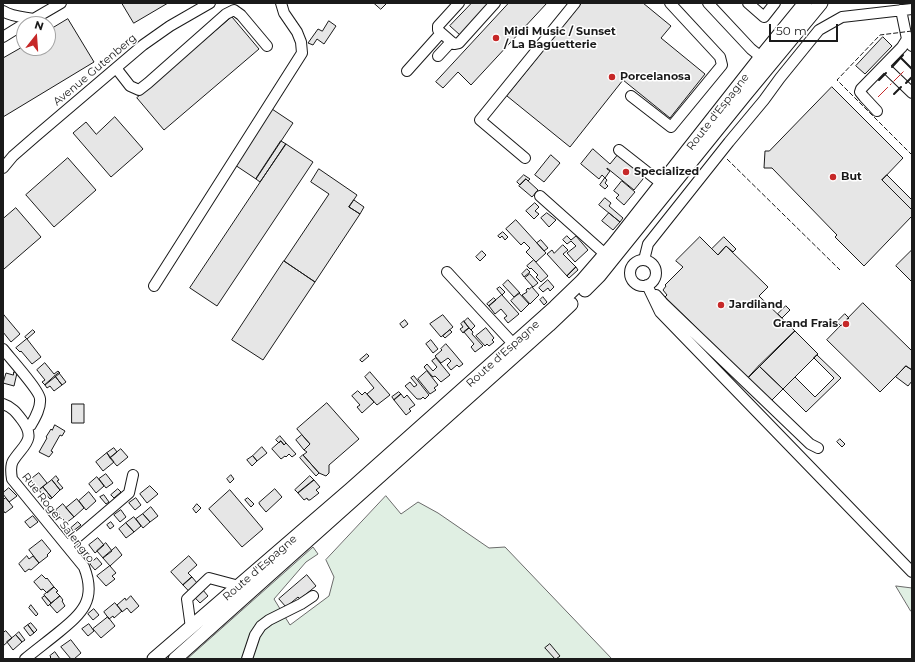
<!DOCTYPE html>
<style>
body{margin:0}
#map{position:relative;width:915px;height:662px;overflow:hidden;background:#fff;font-family:Montserrat,sans-serif}
canvas{display:block}
.frame{position:absolute;inset:0;border:4px solid #1a1a1a;pointer-events:none}
.north{position:absolute;left:16px;top:16px;width:40px;height:40px;box-sizing:border-box;background:#fff;border:1px solid #a3a3a3;border-radius:50%;rotate:17deg;font-size:11px;font-weight:700;line-height:16px;text-align:center;color:#1a1a1a}
.north::after{content:'';display:block;margin:auto;width:14px;height:18px;background:#c62828;clip-path:polygon(50% 0,100% 100%,50% 72%,0 100%)}
.scale{position:absolute;left:769px;top:24px;width:69px;height:18px;box-sizing:border-box;border:2px solid #1a1a1a;border-top:0;padding-left:5px;font-size:12px;line-height:14px;white-space:nowrap;color:#1a1a1a;-webkit-text-stroke:3px #fff;paint-order:stroke}
</style>
<div id="map">
<canvas width="915" height="662"></canvas>
<div class="frame"></div>
<div class="north">N</div>
<div class="scale">50 m</div>
</div>
<script>
const context = document.querySelector('canvas').getContext('2d');
context.lineJoin = 'round';
function fill(path, color) {
  context.fillStyle = color;
  context.fill(path, 'evenodd');
}
function trace(path, color, width, dash) {
  context.strokeStyle = color;
  context.lineWidth = width;
  context.lineCap = dash ? 'butt' : 'round';
  context.setLineDash(dash || []);
  context.stroke(path);
}
function label(font, color, halo, rows, align = 'center') {
  context.font = font + ' Montserrat,sans-serif';
  context.lineWidth = 3;
  context.setLineDash([]);
  context.textBaseline = 'middle';
  context.strokeStyle = halo;
  context.fillStyle = color;
  for (const [text, x, y, turn = 0] of rows) {
    context.save();
    context.translate(x, y);
    context.rotate((+turn || 0) * Math.PI / 180);
    context.textAlign = isNaN(turn) ? turn : align;
    if (halo) context.strokeText(text, 0, 0);
    context.fillText(text, 0, 0);
    context.restore();
  }
}
const green = new Path2D(`
 M386 496 401 514 418 502 438 513 489 548 505 547 612 659H187L313 547 318 554 306 562 274 599 290 625 329 596 334 577 326 560Z
 M896 586 912 588V611H911Z`);
fill(green, '#e0efe3');
trace(green, '#6a6a6a', 1);
const building = new Path2D(`
 M122 3H168L134 23Z
 M374 3H387L381 9Z
 M472 3H489L460 35 450 26Z
 M509 3H547L471 85 458 72 443 88 436 82Z
 M582 3H643L671 26 661 38 705 74 670 118 623 80 570 147 507 96Z
 M232 17 259 49 164 130 137 98Z
 M68 19 94 62 3 117V58L24 46V48H48V31Z
 M329 21 336 26 324 44 317 39 313 45 308 43 318 29 322 31Z
 M883 37 892 46 865 74 856 66Z
 M832 87 903 158 882 180 912 210V216L864 266 835 237 837 235 772 168H764L765 151H769Z
 M272 109 293 123 256 179 235 165Z
 M115 117 143 149 111 177 73 133 86 122 96 134Z
 M281 141 286 144 260 182 256 179Z
 M286 144 313 162 217 306 190 288Z
 M593 149 610 164 619 153 643 172V179L634 190 607 168V169L610 171 605 178 602 175 599 179 581 164Z
 M551 155 560 163 544 182 535 175Z
 M68 158 96 190 54 227 26 195Z
 M319 169 357 195 349 207 360 214 315 282 284 261 329 194 311 182Z
 M524 175 530 179 528 181 526 179 520 185 517 182Z
 M887 175 912 200V210L882 180Z
 M605 178 607 180 605 183 608 186 605 189 600 185Z
 M526 179 538 190 532 197 519 186Z
 M622 181 635 192 624 205 616 198 619 195 614 191Z
 M605 198 611 203 609 206 623 218 620 222 599 205Z
 M354 200 364 207 360 214 349 207Z
 M535 203 539 207 535 211 539 214 534 219 526 211Z
 M16 208 41 237 4 269 3 267V219Z
 M547 213 556 220 549 227 541 218Z
 M609 213 620 222 613 230 602 221Z
 M516 220 546 253 536 262 526 252 530 248 524 242 521 245 506 229Z
 M503 232 508 237 505 240 502 236 500 238 498 236Z
 M567 236 571 240 576 236 588 250 575 262 567 253 576 246 571 241 567 244 563 240Z
 M700 237 718 255 726 246 768 287 759 296 795 331 748 378 665 297 667 295 663 290 666 286 665 285 683 267 676 261Z
 M724 237 736 249 733 252 726 246 718 255 712 249Z
 M541 240 548 248 544 251 537 243Z
 M563 245 568 250 563 254 576 267 567 276 547 254 552 250 554 253Z
 M912 250V282L896 266Z
 M482 251 486 255 480 261 476 257Z
 M534 260 548 276 541 282 536 277 538 275 531 268 530 269 527 266Z
 M284 261 315 282 263 360 232 340Z
 M576 267 578 270 569 278 567 276Z
 M527 269 530 272 524 277 522 274Z
 M530 274 538 283 533 287 525 278Z
 M508 280 520 293 514 297 503 285Z
 M548 280 554 287 550 291 548 288 543 292 539 288Z
 M500 287 505 292 502 295 497 289Z
 M532 287 539 295 530 304 522 295 527 292 526 290 528 288 529 289Z
 M519 293 529 304 521 312 511 301Z
 M502 295 519 314 508 323 504 318 507 316 501 309 495 314 489 306Z
 M543 297 547 302 544 305 540 300Z
 M494 298 496 300 489 306 487 304Z
 M863 303 912 351V370L906 366 880 392 827 340Z
 M786 306 790 310 782 318 778 314Z
 M845 314 849 318 841 326 837 322Z
 M4 315 20 334 11 342 3 332V316Z
 M443 315 453 327 441 337 430 324Z
 M468 318 475 326 471 330 464 322Z
 M405 320 408 324 403 328 400 324Z
 M464 321 469 328 463 333 460 329 463 327 461 324Z
 M469 328 473 332 472 334 483 346 475 352 471 347 474 344 464 332Z
 M486 328 494 338 492 340 494 342 489 346 487 344 485 346 476 336Z
 M33 330 35 332 27 339 25 337Z
 M450 330 452 332 445 338 443 336Z
 M795 331 818 354 783 389 759 366Z
 M27 339 41 357 32 364 21 351 20 352 16 348Z
 M431 340 438 349 433 353 426 344Z
 M446 344 453 352 463 364 459 367 457 365 451 370 447 365 451 361 448 358 441 363 435 356 442 350 441 349Z
 M367 354 369 356 362 362 360 360Z
 M817 355 841 378 806 412 783 389 795 377 815 397 834 378 814 358Z
 M436 358 450 375 441 382 435 376 433 377 424 367 427 364 433 371 437 367 432 361Z
 M45 363 54 374 58 371 60 373 45 385 42 382 45 380 37 370Z
 M759 366 783 389 771 401 748 378Z
 M906 366 912 370V381L908 386 896 377Z
 M427 371 438 385 434 388 436 390 430 394 418 379Z
 M14 372 17 373 14 386 3 383 6 373 13 375Z
 M370 372 390 395 377 405 367 394 374 388 365 377Z
 M59 373 66 382 62 385 55 376Z
 M55 376 62 385 54 391 50 386 47 388 45 385Z
 M414 376 429 395 425 399 423 397 421 399H417L405 386 410 382 414 387 417 385 411 378Z
 M358 391 362 395 365 392 374 402 362 413 357 407 360 405 352 396Z
 M399 392 401 394 394 400 392 397Z
 M401 394 404 398 407 395 415 405 409 409 411 411 406 415 394 400Z
 M327 403 359 439 329 465V473L326 476 319 473 303 455 307 452 304 450 310 444 297 429Z
 M72 404H84V423H72Z
 M55 425 65 431 62 436 60 435 51 451 53 452 49 457 39 452 47 438 46 437 51 429 52 430Z
 M302 435 310 444 304 450 296 440Z
 M280 436 286 443 284 445 281 441 279 443 276 440Z
 M840 439 845 444 842 447 837 442Z
 M281 441 284 445 286 443 296 454 292 457 289 454 286 457 285 456 281 459 272 449Z
 M262 447 267 453 257 461 253 456Z
 M114 448 117 452 110 458 107 453Z
 M121 449 128 457 117 466 110 458Z
 M107 453 114 462 103 471 96 462Z
 M303 455 319 473 316 476 300 458Z
 M253 456 257 461 252 466 247 460Z
 M39 473 47 483 39 490 30 480Z
 M106 474 113 483 106 488 99 479Z
 M231 475 234 479 230 483 227 479Z
 M56 476 59 480 57 481 63 488 60 490 52 480Z
 M310 476 314 480 298 493 295 490Z
 M97 477 104 486 96 493 89 484Z
 M52 480 60 490 52 498 43 487Z
 M314 480 320 487 316 490 319 493 310 500H308L307 498 304 500 298 493Z
 M150 486 158 494 147 503 140 494Z
 M43 487 52 498 50 499 44 492 42 494 39 490Z
 M9 488 17 496 9 502 3 494V493Z
 M118 489 121 492 114 498 111 495Z
 M275 489 282 497 266 512 260 505 259 503Z
 M230 490 263 529 242 547 209 509Z
 M89 492 96 501 86 510 79 501Z
 M104 495 109 502 106 504 100 497Z
 M6 498 13 507 5 513 3 510V500Z
 M136 498 141 505 135 510 129 503Z
 M248 498 254 504 251 507 245 500Z
 M77 499 84 508 74 517 66 508Z
 M63 504 74 517 66 523 56 510Z
 M197 504 201 508 196 513 193 509Z
 M151 507 158 516 150 522 143 514Z
 M121 510 126 517 120 522 114 515Z
 M143 514 150 522 143 528 136 519Z
 M33 516 38 522 30 528 25 522Z
 M134 517 141 526 134 532 126 523Z
 M78 522 81 525 73 531 71 528Z
 M111 522 114 526 110 529 107 525Z
 M126 523 134 532 126 538 119 529Z
 M98 538 104 545 95 553 89 545Z
 M42 540 51 551 47 555 48 556 39 563 29 550Z
 M106 543 112 551 103 558 97 551Z
 M116 547 122 555 110 566 103 558Z
 M84 549 90 557 87 560 80 552Z
 M27 556 29 559 33 556 39 563 31 570 29 569 25 572 19 564Z
 M189 556 197 565 188 573 192 577 183 585 171 572Z
 M97 558 102 564 95 570 90 564Z
 M110 566 116 573 112 576 115 579 106 586 97 576Z
 M42 575 46 579 47 578 54 587 47 593 43 589 41 590 34 582Z
 M307 575 316 586 300 599 298 597 286 607 279 599Z
 M192 577 208 596 200 603 183 585Z
 M54 587 58 591 56 592 60 596 51 603 44 595Z
 M45 596 51 603 48 606 42 598Z
 M60 596 63 600 62 601 65 606 57 613 50 605Z
 M131 596 139 606 131 613 127 608 122 612 117 605 125 598 126 600Z
 M115 603 122 611 114 618 113 616 109 619 104 612Z
 M31 605 38 614 36 616 29 608Z
 M94 609 99 615 93 620 88 614Z
 M108 617 115 626 101 638 93 629Z
 M31 623 37 630 34 633 28 625Z
 M89 624 94 631 88 636 82 629Z
 M28 625 34 633 30 636 24 628Z
 M6 631 12 638 3 646V633Z
 M19 632 25 640 22 642 16 635Z
 M16 635 22 642 13 650 7 642Z
 M71 640 81 653 74 659H71L61 647Z
 M550 644 560 656 556 659H555L545 648Z
 M55 652 60 659H49L51 657 50 656Z`);
fill(building, '#e6e6e6');
trace(building, '#1a1a1a', 1);
const minor = new Path2D(`
 M459 3 438 26V30L454 44 459 43 495 3
 M708 3 751 49 761 57
 M748 3 764 17 775 3
 M901 10 907 39 912 46
 M3 11C12 17 24 17 34 19
 M25 24 61 3
 M3 37 24 24
 M438 56 451 42
 M884 66 912 93
 M116 68 130 86 139 90 148 83 226 14 234 10 241 15 267 46
 M407 71 441 33
 M631 96 671 127 722 65 720 57 670 3
 M877 111 864 97 860 92 861 89 902 47 907 39
 M619 150 661 183
 M525 158 480 120 575 3
 M3 168 13 156 36 136 143 45 170 26 210 3
 M540 196 605 254
 M644 260 648 244 729 142 764 100 780 78 819 30 842 17 912 9
 M630 273a13 13 0 1 1 26 0a13 13 0 1 1-26 0Z
 M447 272 518 349
 M647 285 660 312 912 572
 M154 286 302 53 301 42 297 32 284 13 281 3
 M656 295 663 303 810 444 818 448
 M3 349C10 358 40 391 40 399 41 408 35 418 31 425L27 427
 M3 404C12 407 16 412 22 420 37 440 23 445 13 461 10 466 11 473 12 479L84 567C97 600 82 613 59 632 48 641 36 650 25 659
 M67 546 129 493 133 475
 M191 628 187 599 209 578 239 586
 M247 659 255 635 261 626 269 620 301 604 313 596`);
const major = new Path2D(`
 M585 290 599 276 611 261 745 95 821 3
 M154 659 351 489 555 307 582 281 614 244 761 57 805 3
 M175 659 549 325 571 304`);
trace(minor, '#1a1a1a', 12);
trace(major, '#1a1a1a', 15);
trace(minor, '#fff', 10);
trace(major, '#fff', 13);
trace(new Path2D(`
 M912 31 880 35 837 80 912 155
 M727 159 840 270`), '#1a1a1a', 1, [5, 2]);
trace(new Path2D(`
 M901 58 912 69
 M892 67 903 55
 M879 80 886 73
 M906 83 912 77
 M894 94 901 87`), '#1a1a1a', 2);
trace(new Path2D(`
 M878 97 905 70`), '#c62828', 1, [14, 3, 2, 3]);
for (const [x, y, r, color] of [
 [496,38,4,"#c62828"],
 [612,77,4,"#c62828"],
 [626,172,4,"#c62828"],
 [833,177,4,"#c62828"],
 [721,305,4,"#c62828"],
 [846,324,4,"#c62828"]
]) {
  const dot = new Path2D();
  dot.arc(x, y, r, 0, 2 * Math.PI);
  context.fillStyle = color;
  context.fill(dot);
  trace(dot, '#fff', 1.5);
}
label('bold 11px', '#1a1a1a', '#fff', [
 ["Midi Music / Sunset",504,32],
 ["/ La Baguetterie",504,45],
 ["Porcelanosa",620,77],
 ["Specialized",634,172],
 ["But",841,177],
 ["Jardiland",729,305],
 ["Grand Frais",838,324,"right"]
], 'left');
label('11px', '#1a1a1a', '#fff', [
 ["Avenue Gutenberg",95,70,-40],
 ["Route d'Espagne",718,112,-52],
 ["Route d'Espagne",503,354,-42],
 ["Rue Roger Salengro",58,518,52],
 ["Route d'Espagne",260,568,-41]
]);
</script>
